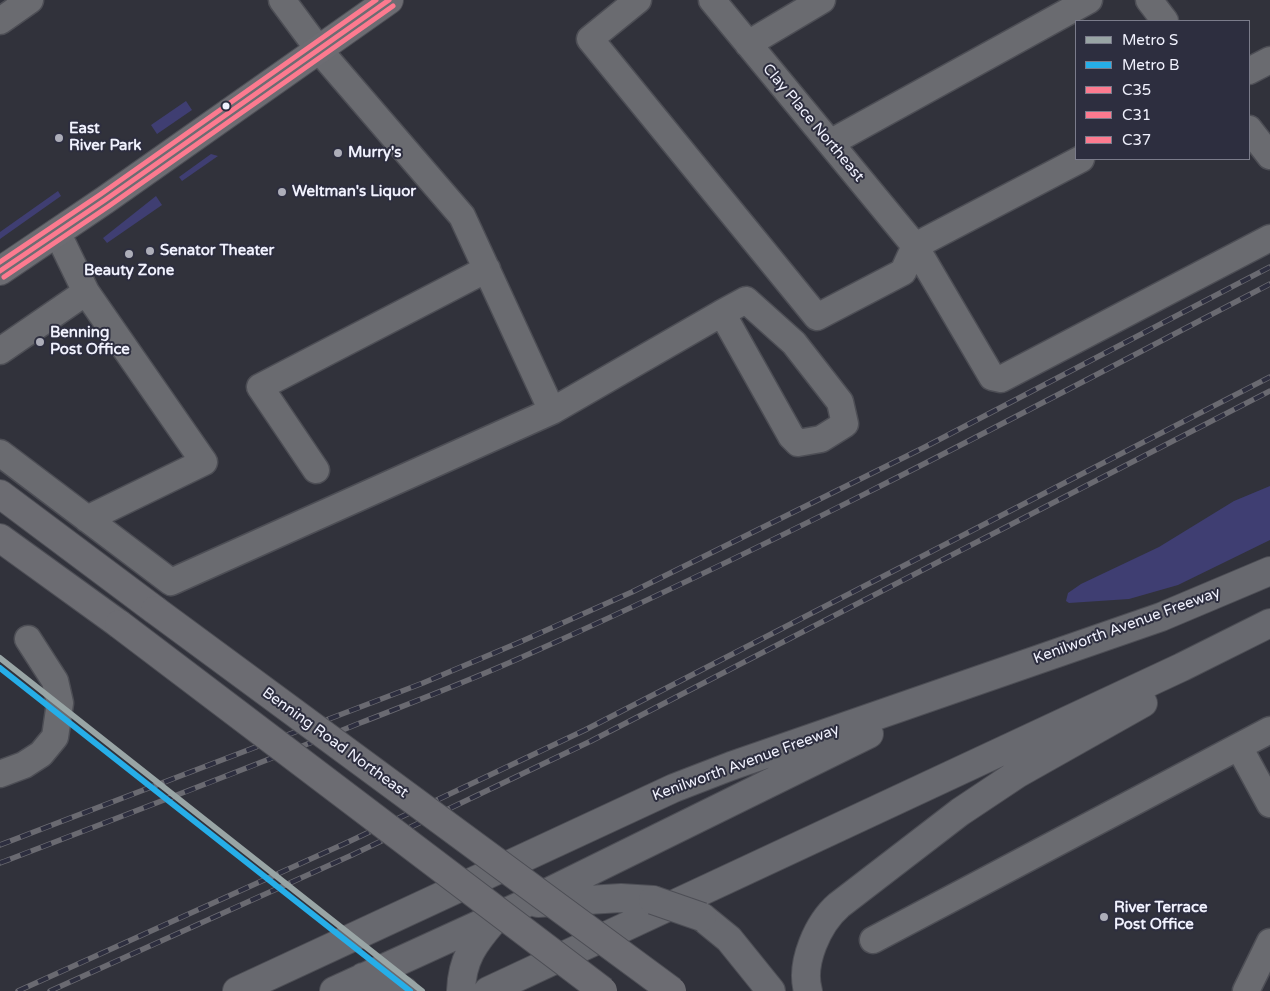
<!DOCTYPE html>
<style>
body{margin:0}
#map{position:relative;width:1270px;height:991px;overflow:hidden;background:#31323b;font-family:"Varela Round",sans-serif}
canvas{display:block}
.legend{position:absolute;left:1075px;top:20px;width:175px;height:140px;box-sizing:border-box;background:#2d2e3f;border:1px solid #7b7c8b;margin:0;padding:6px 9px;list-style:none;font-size:15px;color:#f0f1fd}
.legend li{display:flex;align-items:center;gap:10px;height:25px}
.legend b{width:25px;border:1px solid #7b7c8b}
</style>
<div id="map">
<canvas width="1270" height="991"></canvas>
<ul class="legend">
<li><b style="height:6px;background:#99a5a5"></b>Metro S</li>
<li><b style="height:6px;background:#26aee8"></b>Metro B</li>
<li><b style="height:6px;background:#fc7a8f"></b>C35</li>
<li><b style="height:6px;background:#fc7a8f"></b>C31</li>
<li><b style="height:6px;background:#fc7a8f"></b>C37</li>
</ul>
</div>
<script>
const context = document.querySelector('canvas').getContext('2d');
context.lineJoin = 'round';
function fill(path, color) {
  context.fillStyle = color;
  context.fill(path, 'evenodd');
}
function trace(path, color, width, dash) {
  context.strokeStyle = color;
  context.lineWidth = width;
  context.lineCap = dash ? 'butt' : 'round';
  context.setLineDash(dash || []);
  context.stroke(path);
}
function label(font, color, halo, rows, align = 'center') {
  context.font = font + ' "Varela Round",sans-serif';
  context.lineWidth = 4;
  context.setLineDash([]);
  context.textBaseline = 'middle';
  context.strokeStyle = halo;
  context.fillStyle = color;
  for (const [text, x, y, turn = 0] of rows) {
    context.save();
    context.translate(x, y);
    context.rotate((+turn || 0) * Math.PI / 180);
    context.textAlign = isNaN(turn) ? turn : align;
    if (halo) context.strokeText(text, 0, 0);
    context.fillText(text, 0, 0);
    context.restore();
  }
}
fill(new Path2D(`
 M186 101 192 110 157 134 151 125Z
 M211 154 218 156 182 181 179 177Z
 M58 191 61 196 0 239V232Z
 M156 196 162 205 107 243 103 238Z
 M1270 486V540L1178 585 1129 599 1069 603 1066 601 1068 593 1081 584 1159 547 1234 501Z`), '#3f3e72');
const minor = new Path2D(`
 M282 0 319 50 462 216 552 411
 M638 0 590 39 817 317 903 272 915 246
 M712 0 915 246 992 377 1001 379 1270 238
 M1149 0 1165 21
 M0 21 30 0
 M748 44 822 0
 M1249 71 1270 60
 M1249 129 1270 156
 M830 143 1089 0
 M57 232 86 292
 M915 246 1081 159
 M0 351 86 292 204 462 87 519
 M0 453 171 582 552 411 722 313 746 300 794 343 840 402 845 424 821 439 798 443 791 436 722 313
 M316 470 260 387 487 269
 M1239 747 1270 804
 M0 774 24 765 41 754 55 737 60 703 55 681 28 639
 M873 940 1270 730
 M1246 991 1270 942`);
const major = new Path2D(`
 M0 271 105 200 389 0
 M0 494 155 610
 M0 538 119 624`);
const highway = new Path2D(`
 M538 903 621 898 653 900
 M702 917 729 939 771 991
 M363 977 388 983 404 991
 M237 991 674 788 731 766 1161 617 1270 571
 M334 991 522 905 869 734
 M461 991C462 959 474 943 494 920
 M488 991 1182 667 1270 623
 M808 991C800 963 818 923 839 905L960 812 1017 774 1143 703`);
trace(minor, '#4d4e55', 29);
trace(major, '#4d4e55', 30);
trace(highway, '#4d4e55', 30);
trace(minor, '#6a6b70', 26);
trace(major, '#6c6c72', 28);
trace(highway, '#68696f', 28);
const rail = new Path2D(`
 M0 845 423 683 520 642 632 592 923 448 1270 267
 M0 863C120 817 241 771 360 723 416 701 474 679 529 654 781 542 1025 412 1270 284
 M18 991 346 843 585 730 1270 377
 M50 991 352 855 591 741 1270 391`);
trace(rail, '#6a6a71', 5.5);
trace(rail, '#2d2e3f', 4, [11]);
const majorBridge = new Path2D(`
 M155 610 672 991
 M119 624 603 991`);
const highwayBridge = new Path2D(`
 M653 900 702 917`);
trace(majorBridge, '#4d4e55', 30, []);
trace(highwayBridge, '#4d4e55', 30, []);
trace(majorBridge, '#6c6c72', 28);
trace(highwayBridge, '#68696f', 28);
trace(new Path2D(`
 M0 271 105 200 389 0`), '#fc7a8f', 5);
trace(new Path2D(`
 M4 277 109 206 393 6`), '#fc7a8f', 5);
trace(new Path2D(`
 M0 262 101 194 376 0`), '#fc7a8f', 5);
trace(new Path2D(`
 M0 658 422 991`), '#99a5a5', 6);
trace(new Path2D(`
 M0 668 410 991`), '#26aee8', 6);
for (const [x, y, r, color] of [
 [226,106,4.5,"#f0f1fd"],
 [59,138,5,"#adaeb9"],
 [338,153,5,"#adaeb9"],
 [282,192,5,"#adaeb9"],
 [150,251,5,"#adaeb9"],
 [129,254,5,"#adaeb9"],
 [40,342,5,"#adaeb9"],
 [1104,917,5,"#adaeb9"]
]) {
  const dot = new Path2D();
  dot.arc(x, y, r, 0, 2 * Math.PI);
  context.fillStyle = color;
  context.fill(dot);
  trace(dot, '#2d2e3f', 2);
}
label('15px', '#f0f1fd', '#2d2e3f', [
 ["Clay Place Northeast",813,123,50],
 ["Kenilworth Avenue Freeway",1127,626,-20],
 ["Benning Road Northeast",335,743,36],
 ["Kenilworth Avenue Freeway",746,763,-20]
]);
label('bold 15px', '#f0f1fd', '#2d2e3f', [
 ["East",69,129],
 ["River Park",69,146],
 ["Murry's",348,153],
 ["Weltman's Liquor",292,192],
 ["Senator Theater",160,251],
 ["Beauty Zone",129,271,"center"],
 ["Benning",50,333],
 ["Post Office",50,350],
 ["River Terrace",1114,908],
 ["Post Office",1114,925]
], 'left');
</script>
